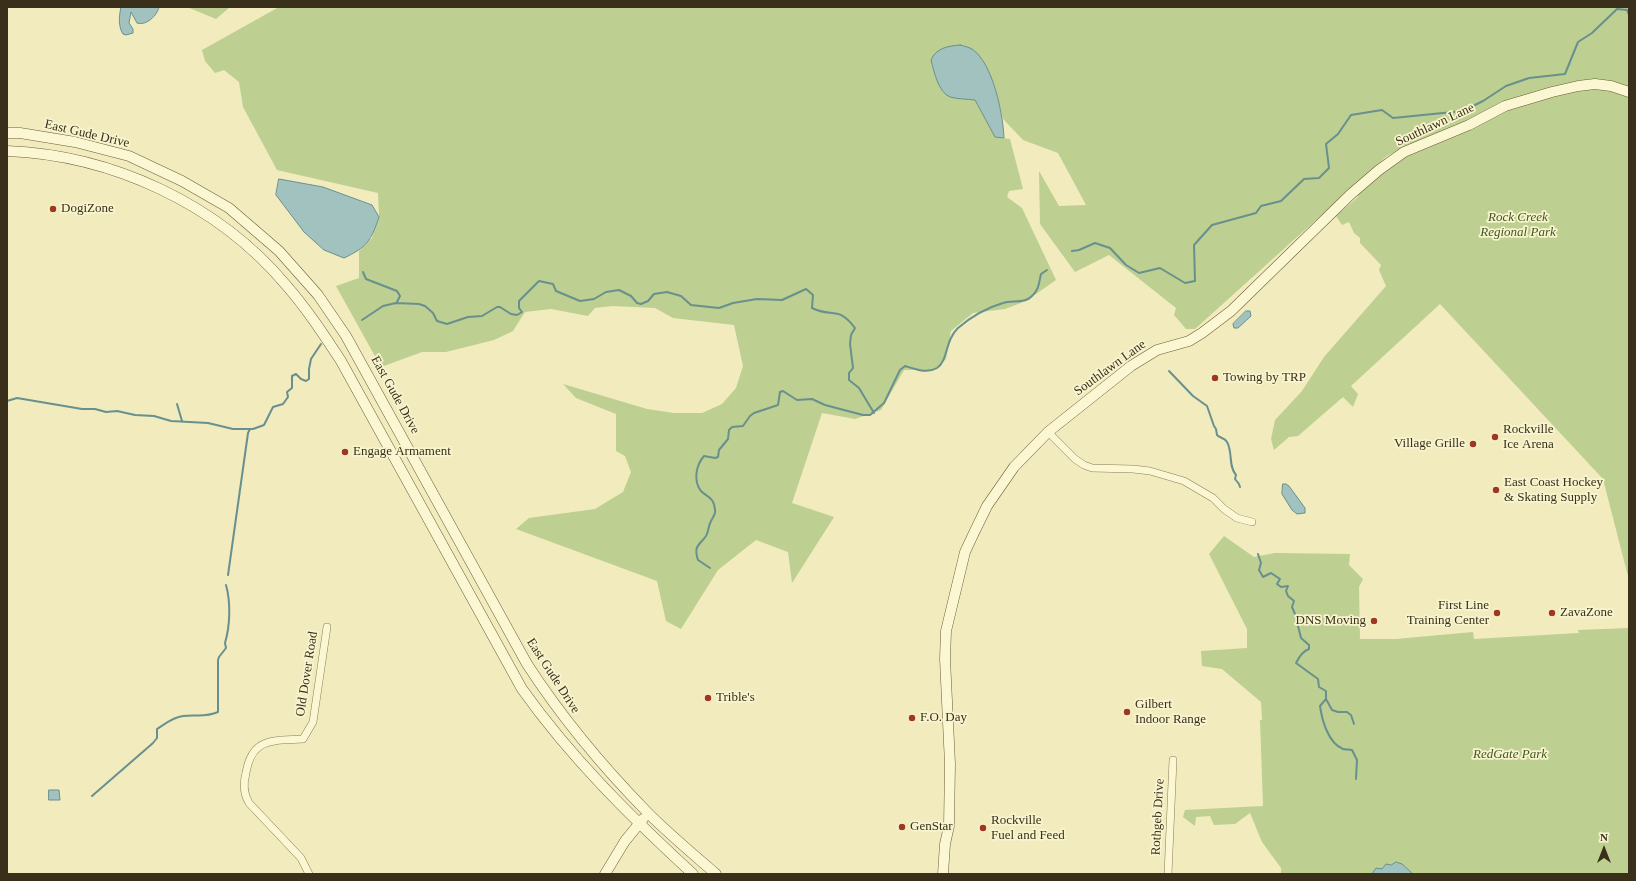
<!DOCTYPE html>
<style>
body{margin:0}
#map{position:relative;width:1636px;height:881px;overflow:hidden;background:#f1ebbe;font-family:Georgia,serif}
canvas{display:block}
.frame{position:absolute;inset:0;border:8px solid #392f1b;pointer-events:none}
.north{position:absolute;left:1584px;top:829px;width:40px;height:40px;-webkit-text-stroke:3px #f8f4ce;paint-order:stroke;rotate:0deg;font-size:11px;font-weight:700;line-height:16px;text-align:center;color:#392f1b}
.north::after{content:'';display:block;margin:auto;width:14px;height:18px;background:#392f1b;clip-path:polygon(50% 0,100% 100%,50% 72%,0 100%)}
</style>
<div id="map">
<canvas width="1636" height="881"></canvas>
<div class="frame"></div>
<div class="north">N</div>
</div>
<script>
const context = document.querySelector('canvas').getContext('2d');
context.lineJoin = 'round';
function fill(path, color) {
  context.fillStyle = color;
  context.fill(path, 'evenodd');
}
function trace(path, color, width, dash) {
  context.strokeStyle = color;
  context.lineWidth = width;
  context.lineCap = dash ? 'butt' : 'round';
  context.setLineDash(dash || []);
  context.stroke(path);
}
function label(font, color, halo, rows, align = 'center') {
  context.font = font + ' Georgia,serif';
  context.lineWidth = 3.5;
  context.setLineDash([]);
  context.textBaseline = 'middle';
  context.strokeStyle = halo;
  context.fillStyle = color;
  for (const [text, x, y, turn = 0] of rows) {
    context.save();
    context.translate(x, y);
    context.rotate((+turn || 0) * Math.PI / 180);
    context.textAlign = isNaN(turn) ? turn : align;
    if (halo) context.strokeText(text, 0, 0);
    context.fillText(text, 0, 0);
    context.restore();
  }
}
fill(new Path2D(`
 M187 7H230L216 19Z
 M279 7H1629V87L1601 81 1451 128 1398 150 1387 156 1195 329H1186L1174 315 1176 308 1109 255 1075 272 1040 224 1039 171 1059 206 1086 205 1058 153 1023 140 1003 119 994 84 949 97 975 100 995 137 1010 139 1023 189 1009 191 1007 197 1022 208 1056 280 1026 301 1005 309 973 313 951 331 946 359 934 370H904L881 410 855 419 822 413 792 503 834 517 792 583 788 552 756 540 718 570 681 629 666 621 657 581 516 529 529 518 595 509 623 492 631 472 625 456 616 451V414L576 398 563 384 647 409 674 413H702L722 404 736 388 743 366 734 325 673 318 655 308 612 306 595 308 588 316 551 309 525 312 513 331 494 340 446 352H422L381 367 336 286 359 278V251L372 238 379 217 378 193 277 170 243 107 239 82 224 70 215 73 205 61 202 50Z
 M1592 86 1629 94V580L1603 479 1440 304 1351 386 1358 394 1353 407 1343 397 1298 436 1289 437 1274 450 1271 439 1275 420 1302 391 1324 357 1386 286 1379 270 1381 265 1360 243V238L1354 233 1349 222 1342 225 1336 216 1358 197V190L1395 161 1518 104Z
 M1224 536 1254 557 1275 553 1350 554 1349 565 1363 579 1359 587 1360 639H1396L1473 632 1474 639 1579 633 1578 630 1629 628V874H1281V868L1262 842 1250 813 1235 824 1214 825 1210 816 1196 817 1195 826 1183 817 1185 810 1263 806 1260 720H1262L1261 702 1222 669 1202 666 1201 651 1247 648V629L1209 554Z`), '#bdcf91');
const water = new Path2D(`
 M121 7H159C157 16 146 26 137 23L131 12 129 23 133 29V33L126 35 123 34C118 26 119 16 121 7Z
 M960 45C964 46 968 47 972 49 993 63 1003 114 1004 138L995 137 975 100C967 99 957 99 950 97 938 92 934 71 931 60 936 48 948 46 960 45Z
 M279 179 323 187 372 205 379 217C371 241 367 247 344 258L324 250 304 232 276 195Z
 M1246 311H1250L1251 316 1238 328H1234L1233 324Z
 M1283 484H1286L1289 486 1305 508V513L1297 514 1292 510 1282 494Z
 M49 790H59L60 800H49Z
 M1396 862 1402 864 1413 874H1372L1376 868 1382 869 1386 864 1391 865Z`);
fill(water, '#a2c2bf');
trace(water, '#68908e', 1);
trace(new Path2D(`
 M1072 251 1079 250 1095 243 1110 248 1126 265 1139 273 1160 268 1185 283 1195 281 1194 245 1212 225 1256 213 1261 206 1281 201 1304 179 1319 178 1329 168 1326 144 1338 134 1351 115 1382 110 1393 118 1463 111 1483 101 1506 86 1529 78 1565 74 1578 42 1592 33 1617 9 1627 10 1629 15
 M363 272 366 279 397 291 400 296 397 302
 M362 320 383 306 396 303 419 304 425 306 433 313 437 321 447 324 468 317 482 316 497 307H500L511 314 517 315 522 312 519 308V301L539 281 553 284 556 291 580 301 594 299 606 292 619 290 631 296 637 303 641 304 648 301 654 294 667 292 681 296 691 305 719 308 733 303 757 299 782 300 806 289 813 295 812 308C832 318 838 305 855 328L851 335 850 344 853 368 849 373V380L859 388 874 413
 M1169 371 1193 396 1207 406 1214 426 1216 429 1217 435C1220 438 1225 438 1227 442 1233 452 1228 466 1236 475L1235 479 1239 484 1240 487
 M7 401 17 398 82 409H95L106 412 117 411 135 415 154 416 171 421 208 423 233 429H253L264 425 273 407 283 404 288 397 287 392 292 388V376L296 374 301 379 306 381 309 379V369L311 359 321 344
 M177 404 182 421
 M1258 554 1261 563 1259 570 1263 577 1271 573 1280 579 1277 584 1281 587 1288 586 1286 591 1288 596 1294 601 1292 607 1295 614 1301 638 1309 645V649C1303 651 1299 657 1296 663L1318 679 1319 687 1326 691V699L1320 706C1322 720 1328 743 1343 749 1346 750 1350 749 1352 750L1357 760 1356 779
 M710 568 698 560C693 545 700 545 706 536 709 531 708 526 711 521 713 517 716 514 715 510 714 497 708 498 701 491 693 481 696 465 704 456L715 458 718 457 719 450 728 439 729 430 732 427 743 426 750 416 754 413 778 405 780 392 783 391 797 400 812 399 825 405 863 415H870L884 403 900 370 905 366C915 369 927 374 937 368 948 361 945 340 958 328 972 316 986 308 1003 303 1012 300 1025 304 1032 296 1039 290 1039 282 1041 274L1047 270
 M228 575 248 433 250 429
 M1326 699 1332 710 1338 712H1347L1351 715 1354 724
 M92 796 153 743 157 738V729C165 724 173 717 183 716 196 714 204 718 218 712V660L219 657 226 648 225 643C230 626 231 603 226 585`), '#68908e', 2);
const street = new Path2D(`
 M1048 432 1075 459 1084 465 1092 468 1133 469 1150 471 1184 481 1213 498 1224 509 1237 518 1252 522
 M309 874 301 858 249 803C243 793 243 784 246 773 252 737 273 741 303 739L313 722 327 627
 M1168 874 1173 760`);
const secondary = new Path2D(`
 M7 133H20L75 142 129 156 182 181 229 208 279 251 318 295 346 336 527 664C562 718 602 766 648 813 669 834 693 854 716 874
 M7 151C112 155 218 204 286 285 307 309 324 335 341 361L522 689C572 759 630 816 693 874
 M605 874 625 841 643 819
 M943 874 945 844 949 826 950 764 945 659 946 631 965 552 972 537 987 506 1014 467 1048 432 1131 366 1157 350 1189 341 1202 333 1231 311 1351 194 1379 170 1404 152 1469 125 1505 106 1552 92 1578 86 1595 84 1611 86 1629 92`);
trace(street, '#8a7c56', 8);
trace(secondary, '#6c5c39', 11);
trace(street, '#fbf7d2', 7);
trace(secondary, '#fbf7d2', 10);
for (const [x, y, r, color] of [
 [53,209,4,"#9e3821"],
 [1215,378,4,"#9e3821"],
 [1495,437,4,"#9e3821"],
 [1473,444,4,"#9e3821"],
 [345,452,4,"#9e3821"],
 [1496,490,4,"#9e3821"],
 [1497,613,4,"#9e3821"],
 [1552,613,4,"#9e3821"],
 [1374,621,4,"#9e3821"],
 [708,698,4,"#9e3821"],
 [1127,712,4,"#9e3821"],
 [912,718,4,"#9e3821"],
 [902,827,4,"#9e3821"],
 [983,828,4,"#9e3821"]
]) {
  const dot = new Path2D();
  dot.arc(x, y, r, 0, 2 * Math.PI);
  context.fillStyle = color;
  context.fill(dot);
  trace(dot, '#f8f4ce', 1.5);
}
label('13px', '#392f1b', '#f8f4ce', [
 ["Southlawn Lane",1435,125,-25],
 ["East Gude Drive",87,134,13],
 ["Southlawn Lane",1110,368,-36],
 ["East Gude Drive",395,395,61],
 ["Old Dover Road",307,674,-81],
 ["East Gude Drive",553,676,57],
 ["Rothgeb Drive",1158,817,-87]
]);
label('13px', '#392f1b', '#f8f4ce', [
 ["DogiZone",61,209],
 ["Towing by TRP",1223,378],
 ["Rockville",1503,430],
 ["Ice Arena",1503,445],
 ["Village Grille",1465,444,"right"],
 ["Engage Armament",353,452],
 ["East Coast Hockey",1504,483],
 ["& Skating Supply",1504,498],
 ["First Line",1489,606,"right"],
 ["Training Center",1489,621,"right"],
 ["ZavaZone",1560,613],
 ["DNS Moving",1366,621,"right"],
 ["Trible's",716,698],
 ["Gilbert",1135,705],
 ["Indoor Range",1135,720],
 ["F.O. Day",920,718],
 ["Rockville",991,821],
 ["Fuel and Feed",991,836],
 ["GenStar",910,827]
], 'left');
label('italic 13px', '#3f5720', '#f8f4ce', [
 ["Rock Creek",1518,218],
 ["Regional Park",1518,233],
 ["RedGate Park",1510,755]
]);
</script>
